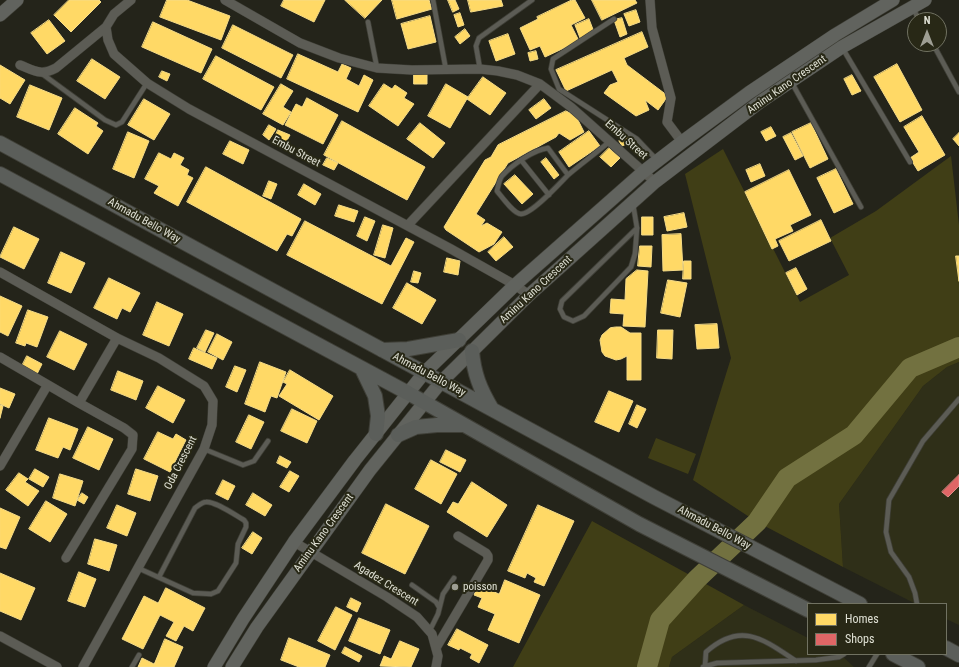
<!DOCTYPE html>
<style>
body{margin:0}
#map{position:relative;width:959px;height:667px;overflow:hidden;background:#24241a;font-family:"Roboto Condensed",sans-serif}
canvas{display:block}
.legend{position:absolute;left:807px;top:603px;width:140px;height:52px;box-sizing:border-box;background:#282816;border:1px solid #717262;margin:0;padding:5px 7px;list-style:none;font-size:12px;color:#dfe0d4}
.legend li{display:flex;align-items:center;gap:8px;height:20px}
.legend b{width:20px;border:1px solid #717262}
.north{position:absolute;left:907px;top:12px;width:40px;height:40px;box-sizing:border-box;background:#282816;border:1px solid #717262;border-radius:50%;rotate:0deg;font-size:11px;font-weight:700;line-height:16px;text-align:center;color:#dfe0d4}
.north::after{content:'';display:block;margin:auto;width:14px;height:18px;background:#9e9e93;clip-path:polygon(50% 0,100% 100%,50% 72%,0 100%)}
</style>
<div id="map">
<canvas width="959" height="667"></canvas>
<ul class="legend">
<li><b style="height:11px;background:#ffd966"></b>Homes</li>
<li><b style="height:11px;background:#e06666"></b>Shops</li>
</ul>
<div class="north">N</div>
</div>
<script>
const context = document.querySelector('canvas').getContext('2d');
context.lineJoin = 'round';
function fill(path, color) {
  context.fillStyle = color;
  context.fill(path, 'evenodd');
}
function trace(path, color, width, dash) {
  context.strokeStyle = color;
  context.lineWidth = width;
  context.lineCap = dash ? 'butt' : 'round';
  context.setLineDash(dash || []);
  context.stroke(path);
}
function label(font, color, halo, rows, align = 'center') {
  context.font = font + ' "Roboto Condensed",sans-serif';
  context.lineWidth = 4;
  context.setLineDash([]);
  context.textBaseline = 'middle';
  context.strokeStyle = halo;
  context.fillStyle = color;
  for (const [text, x, y, turn = 0] of rows) {
    context.save();
    context.translate(x, y);
    context.rotate((+turn || 0) * Math.PI / 180);
    context.textAlign = isNaN(turn) ? turn : align;
    if (halo) context.strokeText(text, 0, 0);
    context.fillText(text, 0, 0);
    context.restore();
  }
}
fill(new Path2D(`
 M959 362V625L946 619V604H916L843 567 839 504 923 386 947 367Z
 M744 605 808 638V654H840L854 667H669L672 657Z`), '#2f2f18');
fill(new Path2D(`
 M723 149 800 302 849 275 830 238 876 211 951 156 959 225V362L947 367 923 386 839 504 843 567 757 522 693 480 731 358 685 174Z
 M656 438 696 454 688 474 648 458Z
 M592 521 744 605 672 657 669 667H513Z`), '#403e16');
const homes = new Path2D(`
 M69 0H99L101 2 71 32 54 15Z
 M167 0H187L230 16 221 40 160 17Z
 M284 0H325L314 22 281 6Z
 M345 0H382L365 18Z
 M392 0H429L432 9 397 19Z
 M448 0H455L459 9 453 12Z
 M468 0H501L503 6 471 12Z
 M572 0H575L585 18 571 25 579 41 545 57 540 46 530 50 520 28 538 19 537 17Z
 M592 0H635L637 3 602 20Z
 M636 10 640 22 629 26 624 14Z
 M460 13 464 25 458 27 454 15Z
 M430 16 436 42 408 49 401 24Z
 M622 18 627 34 620 37 614 20Z
 M589 19 594 32 580 38 575 25Z
 M49 20 65 41 47 54 31 33Z
 M153 22 212 49 201 73 142 47Z
 M233 25 293 55 281 78 222 48Z
 M465 29 470 36 460 44 455 37Z
 M642 32 648 47 624 58 627 65 668 96 658 110 645 100 649 110 636 116 604 93 610 85 618 82 612 70 566 91 556 70Z
 M508 34 515 54 496 61 489 41Z
 M536 51 538 59 530 61 528 53Z
 M298 54 338 72 342 64 351 68 346 79 359 86 364 75 373 80 358 112 287 79Z
 M216 56 274 87 261 110 203 79Z
 M92 59 120 77 105 99 77 81Z
 M897 64 922 110 900 122 874 77Z
 M0 65 25 80 10 104 0 98Z
 M162 71 170 74 167 81 159 77Z
 M414 73 427 74V84H414Z
 M852 75 861 91 852 95 844 79Z
 M483 77 506 93 490 115 467 99Z
 M281 84 293 91 283 107 291 112 283 125 263 114Z
 M384 84 392 89 395 85 407 93 404 98 414 104 398 126 369 106Z
 M446 84 468 97 450 128 428 116Z
 M30 85 62 98 49 130 17 117Z
 M307 98 338 115 323 144 285 125 296 104 302 107Z
 M144 99 170 114 154 140 128 125Z
 M544 99 551 108 536 119 529 110Z
 M75 108 98 123 96 126 103 131 88 154 58 134Z
 M566 111 576 116 584 132 570 140 559 133 556 137 508 163 476 214 485 220 481 226 487 223 502 232 494 244 479 252 446 230 444 227 485 160 491 157 498 145Z
 M922 116 945 155 918 171 910 158 919 152 904 127Z
 M342 121 425 167 407 200 324 155Z
 M420 123 445 143 433 158 407 139Z
 M811 123 828 159 810 168 792 132Z
 M269 125 276 129 269 140 263 135Z
 M771 127 776 136 766 141 761 132Z
 M278 130 290 135 285 144 274 139Z
 M589 131 600 146 569 167 559 152Z
 M128 132 149 141 134 178 113 169Z
 M791 133 803 156 795 160 783 137Z
 M959 133V146L953 139Z
 M629 137 631 142 622 146 619 141Z
 M230 141 249 150 243 164 223 154Z
 M609 148 620 158 611 167 600 157Z
 M159 153 171 159 174 153 184 158 180 165 189 170 187 175 193 178 178 206 154 193 159 186 145 179Z
 M327 158 338 163 334 170 323 165Z
 M546 158 559 175 554 179 541 162Z
 M760 164 765 176 751 182 746 170Z
 M206 167 301 219 292 236 287 234 277 251 187 202Z
 M836 169 853 204 834 213 817 178Z
 M789 170 811 215 790 225 793 231 775 239 778 246 772 249 745 192Z
 M515 175 533 194 522 204 504 184Z
 M269 181 277 184 271 199 263 196Z
 M304 184 321 194 315 205 298 195Z
 M339 205 358 211 354 222 335 216Z
 M684 213 687 227 667 231 664 217Z
 M365 217 375 221 367 241 357 236Z
 M642 217H653V235H642Z
 M821 220 831 241 789 261 779 241Z
 M305 221 391 266 406 238 414 242 382 304 287 255Z
 M383 225 393 228 385 258 374 255Z
 M14 227 39 239 24 269 0 257Z
 M681 234 683 270 663 271 662 235Z
 M504 237 513 247 496 261 488 252Z
 M640 246H652L651 267 638 266Z
 M61 252 85 263 71 293 48 283Z
 M956 256H959V281Z
 M447 258 460 261 458 275 444 272Z
 M684 261H691V279H683Z
 M796 268 807 289 797 295 786 273Z
 M637 270 648 271 645 327 623 326 624 314 610 313 611 299 625 300 626 279Z
 M414 271 421 273 418 283 411 282Z
 M109 278 140 293 130 312 122 308 117 319 94 308Z
 M668 280 687 283 680 317 661 313Z
 M407 283 436 300 422 324 393 308Z
 M0 296 22 306 8 336 0 332Z
 M157 302 183 314 169 346 143 335Z
 M28 310 48 317 37 347 26 343 25 346 16 343Z
 M717 324 719 348 697 349 695 325Z
 M616 327H621L630 333H641V380H627V356L621 359 616 360 605 356 602 352 600 340 602 335 610 328Z
 M206 330 214 333 205 352 197 348Z
 M658 330H673L672 359 657 358Z
 M60 331 87 344 74 370 47 357Z
 M217 334 232 342 223 360 208 352Z
 M194 348 217 358 212 369 189 359Z
 M27 356 42 364 37 374 22 366Z
 M260 362 286 372 277 398 271 396 265 412 245 404Z
 M235 366 246 370 237 392 226 387Z
 M290 370 333 396 319 420 279 396 287 384 283 382Z
 M118 371 143 381 136 400 111 390Z
 M158 386 185 400 173 423 146 408Z
 M0 388 15 394 9 408 0 404Z
 M609 391 633 401 619 432 595 422Z
 M0 405 3 406 0 418Z
 M637 405 646 409 637 428 629 424Z
 M292 409 317 421 307 443 281 431Z
 M249 415 264 422 251 449 236 442Z
 M49 418 78 429 70 450 63 447 58 458 36 450Z
 M88 427 113 439 99 470 73 458Z
 M158 432 173 439 176 434 186 440 170 472 144 459Z
 M446 450 466 460 460 472 440 462Z
 M280 456 291 462 287 468 277 463Z
 M431 460 457 474 441 504 415 489Z
 M35 469 49 477 43 487 29 479Z
 M136 469 158 476 150 501 128 494Z
 M290 471 299 476 289 492 280 487Z
 M19 473 28 479 25 482 39 491 28 506 6 490Z
 M60 474 83 481 75 506 53 498Z
 M223 480 235 486 228 500 216 494Z
 M472 482 507 505 487 537 447 512 453 502 458 504Z
 M82 493 88 497 84 504 77 500Z
 M253 493 272 505 265 516 246 505Z
 M46 501 67 514 50 542 29 529Z
 M386 504 429 526 405 574 362 553Z
 M117 505 136 513 127 536 107 528Z
 M538 505 574 521 544 586 534 582 536 578 527 573 525 578 508 571Z
 M0 508 20 517 6 549 0 547Z
 M253 532 262 538 252 554 242 548Z
 M95 539 117 545 109 571 88 564Z
 M79 572 96 579 85 607 68 601Z
 M0 573 35 588 21 620 0 611Z
 M505 580 540 595 519 643 488 630 495 614 478 607 482 598 474 595 478 585 499 594Z
 M166 588 205 608 193 631 184 626 176 641 166 636 174 622 160 615 143 649 122 639 144 596 158 603Z
 M351 598 361 603 357 612 347 607Z
 M336 607 352 615 335 650 318 641Z
 M359 618 390 630 380 654 349 641Z
 M457 629 488 645 479 663 470 658 472 654 460 648 459 650 448 645Z
 M289 638 330 655 325 667H299L281 660Z
 M165 639 183 647 174 667H138L142 658 154 664Z
 M400 641 419 649 411 667 380 666 384 656 391 659Z
 M345 647 362 656 359 662 342 653Z`);
fill(homes, '#ffd966');
trace(homes, '#f5db87', 1);
const shops = new Path2D(`
 M959 475V486L948 497 942 492Z`);
fill(shops, '#e06666');
trace(shops, '#e08b87', 1);
trace(new Path2D(`
 M647 667 660 620 697 579 757 522 787 478 854 435 910 368 959 347`), '#727140', 20);
const lane = new Path2D(`
 M433 0 446 70
 M913 8 919 20
 M614 19 553 59 551 69 559 89 637 139 656 159
 M368 22 377 68
 M933 44 959 92
 M843 49 910 162
 M480 69 476 46 479 38 532 0
 M41 73 105 120 116 125 122 122 147 83
 M792 83 861 207
 M521 160 549 195
 M568 175 548 148C533 150 512 165 502 176 499 180 498 187 497 191 502 197 514 214 521 214 532 214 559 184 568 175 581 164 596 153 609 142
 M633 204 637 228 635 254 631 267 584 316 573 321 564 317 560 309 562 301 637 228
 M204 449 243 465 254 461 268 441
 M138 568 193 593 211 594 218 591 236 563 238 544 246 527V523L244 520C235 515 215 501 206 502 202 502 198 506 195 508L159 577
 M412 585 436 602 439 607
 M917 604 915 593 909 577 891 552 886 532 889 500 923 441 959 399
 M429 632 438 614 443 594 454 578
 M705 666 706 652C741 621 763 639 796 661
 M132 667 139 655
 M703 667 717 663 816 660 839 657 844 654
 M869 667 877 654`);
const street = new Path2D(`
 M131 0 114 14 106 27 108 40 114 54 147 83 189 109 451 249 515 285 529 295
 M225 0 300 43 339 58 377 68 412 70 480 69 498 71 517 75 540 84 571 107 655 182
 M650 0 652 28 671 98 667 122 682 142
 M20 65C35 71 41 76 56 68L106 27
 M408 225 540 84
 M0 272 117 338 159 358 204 386 213 401 212 425 204 449 83 667
 M0 357 79 403 124 428 133 435 132 449 66 558
 M79 403 117 338
 M0 466 47 386
 M294 542 387 597 417 617 432 634 438 656 436 667
 M0 636 57 667
 M436 648 488 560V556L486 553 458 536`);
const secondary = new Path2D(`
 M0 15 17 0
 M214 667 243 619 294 542 355 460 424 373 515 285 643 172 682 142 750 92 835 35 893 0
 M232 667 257 627 370 470 441 382 529 295 655 182 760 102 842 47 925 0`);
const primary = new Path2D(`
 M0 143 654 497 860 604
 M0 174 408 393 639 524 808 610
 M382 350 408 349 459 340
 M472 351C474 374 480 389 492 409
 M362 369 375 396 378 416 376 434
 M398 435 416 427 437 425H462
 M946 648 959 655
 M893 654 918 667`);
trace(lane, '#3f3f37', 6);
trace(street, '#3f3f37', 10);
trace(secondary, '#3f3f37', 14);
trace(primary, '#3f3f37', 16);
trace(lane, '#5c5c55', 4.5);
trace(street, '#5c5c55', 9);
trace(secondary, '#61635e', 13);
trace(primary, '#5b5e5a', 14);
for (const [x, y, r, color] of [
 [455,587,4,"#9e9e93"]
]) {
  const dot = new Path2D();
  dot.arc(x, y, r, 0, 2 * Math.PI);
  context.fillStyle = color;
  context.fill(dot);
  trace(dot, '#282816', 1.5);
}
label('11px', '#dfe0d4', '#282816', [
 ["Aminu Kano Crescent",787,85,-35],
 ["Embu Street",626,140,42],
 ["Embu Street",296,152,28],
 ["Ahmadu Bello Way",144,221,29],
 ["Aminu Kano Crescent",536,290,-43],
 ["Ahmadu Bello Way",429,375,28],
 ["Oda Crescent",181,463,-63],
 ["Ahmadu Bello Way",714,528,28],
 ["Aminu Kano Crescent",324,533,-54],
 ["Agadez Crescent",386,584,32]
]);
label('11px', '#dfe0d4', '#282816', [
 ["poisson",463,587]
], 'left');
</script>
